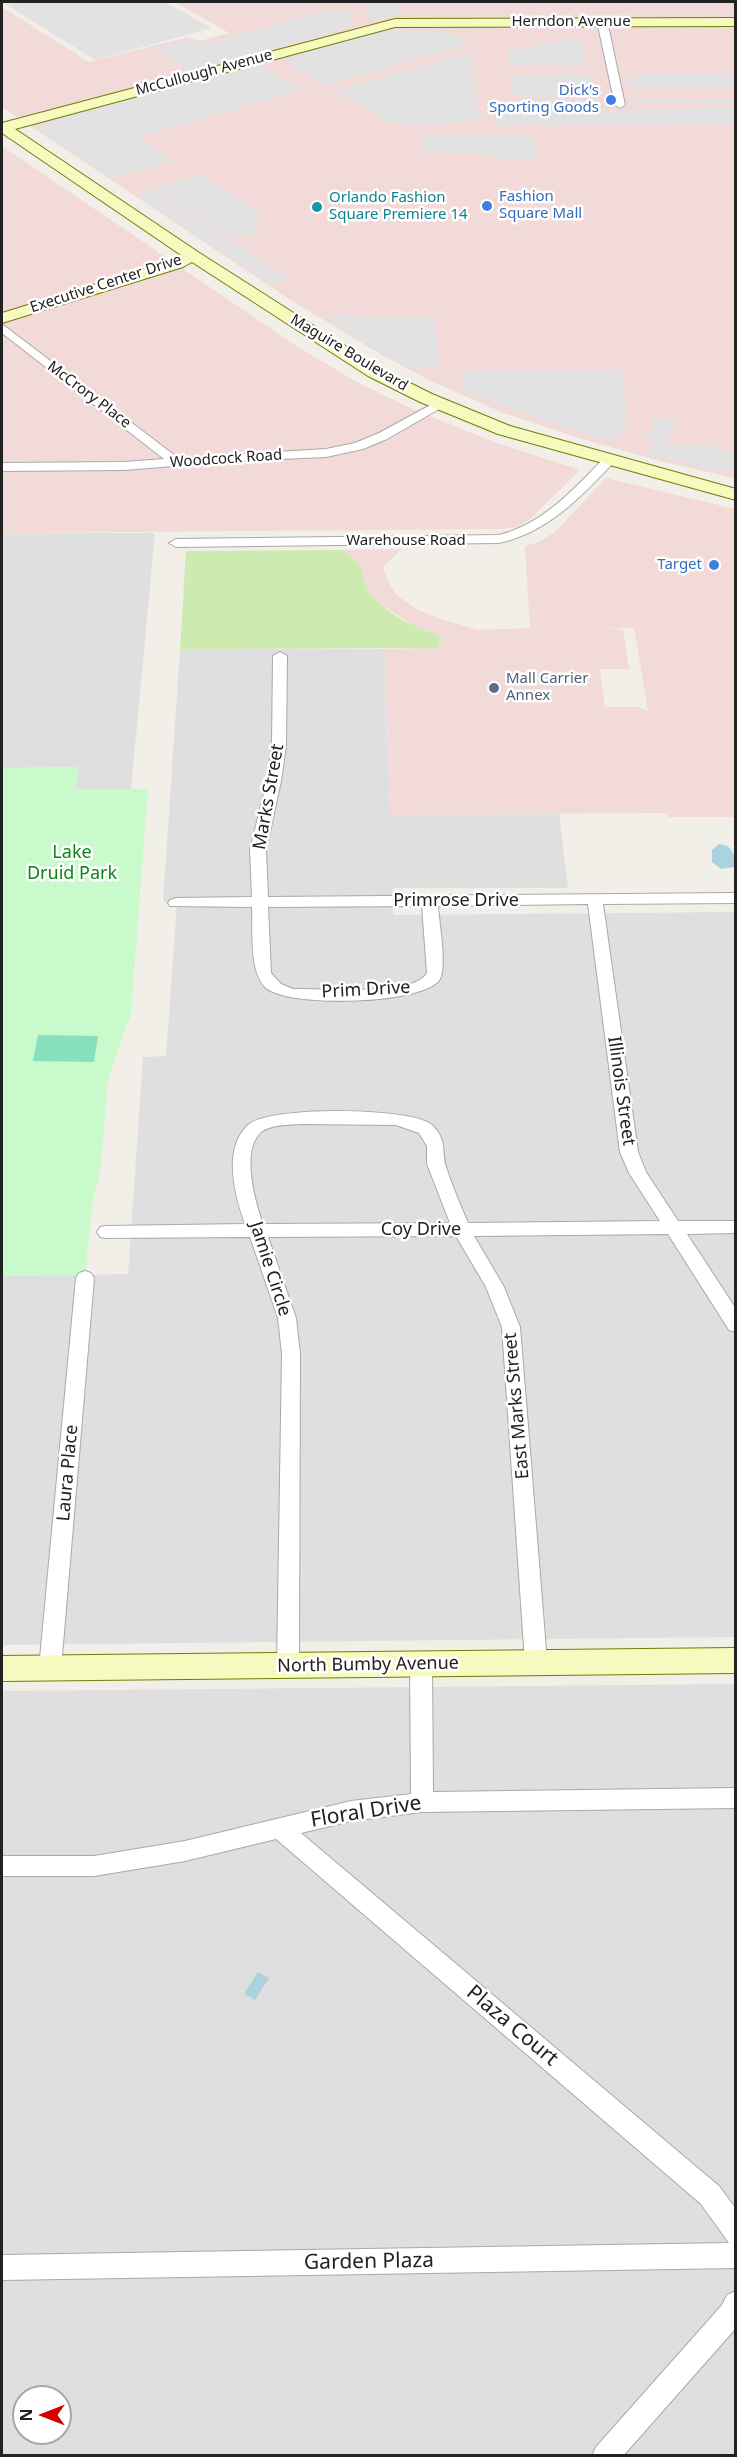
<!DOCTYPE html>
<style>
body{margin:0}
#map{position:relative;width:737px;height:2457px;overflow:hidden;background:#f2efe9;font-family:"Noto Sans",sans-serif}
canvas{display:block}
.frame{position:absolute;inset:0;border:3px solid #222;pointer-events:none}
.north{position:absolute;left:12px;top:2385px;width:60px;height:60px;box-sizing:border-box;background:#fff;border:2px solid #a7a7a7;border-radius:50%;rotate:270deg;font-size:16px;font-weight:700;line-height:24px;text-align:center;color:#222}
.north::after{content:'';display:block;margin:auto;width:21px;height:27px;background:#d40000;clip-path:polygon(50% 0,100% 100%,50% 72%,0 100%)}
</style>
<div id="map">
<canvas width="737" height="2457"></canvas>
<div class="frame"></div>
<div class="north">N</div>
</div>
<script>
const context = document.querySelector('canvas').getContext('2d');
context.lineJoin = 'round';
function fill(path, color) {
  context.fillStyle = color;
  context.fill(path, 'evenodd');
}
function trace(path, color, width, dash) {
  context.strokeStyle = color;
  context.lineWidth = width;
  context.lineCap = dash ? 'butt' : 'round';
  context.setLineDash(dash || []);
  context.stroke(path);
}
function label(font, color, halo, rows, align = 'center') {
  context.font = font + ' "Noto Sans",sans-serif';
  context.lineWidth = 5;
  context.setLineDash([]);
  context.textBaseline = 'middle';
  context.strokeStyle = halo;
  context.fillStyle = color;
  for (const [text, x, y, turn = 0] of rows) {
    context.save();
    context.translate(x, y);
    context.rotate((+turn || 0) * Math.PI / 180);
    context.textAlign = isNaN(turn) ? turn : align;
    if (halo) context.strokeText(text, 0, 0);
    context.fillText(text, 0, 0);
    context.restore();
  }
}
fill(new Path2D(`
 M2 533H155L131 789H75L78 767 2 768Z
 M180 649H385L390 815 559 814 568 888H393V915L735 912V1637L2 1645V1276L128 1274 143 1057 166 1056 177 903 163 902Z
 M735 1684V2455H2V1691ZM24 2397H60V2433H24Z`), '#e0dfdf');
fill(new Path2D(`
 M175 2H735V17L401 18 402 27 735 26V478L664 462 582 439 501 412 431 381 382 355 289 299 2 107V7L89 62 188 37 196 42 229 33Z
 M2 146 298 347 357 382 412 409 497 443 580 470 529 520 517 527 501 529 2 533Z
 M606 478 735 509V817H668L667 813 390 815 385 649 439 648V635L419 629 383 606 368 591 361 568 344 550 402 549 383 567 389 584 398 596 416 609 441 619 478 630 530 628 525 546 539 542 556 531ZM600 628H634L648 711 638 707H605L600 669H629L623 629Z`), '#f2dad9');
fill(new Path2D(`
 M344 550C349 555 356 561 360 567 364 573 364 582 368 589 382 613 414 627 439 635V648L180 649 186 551Z`), '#cdebb0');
fill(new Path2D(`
 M78 767 76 789H148L131 1013 108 1080 100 1174 93 1199 85 1275 2 1276V768Z`), '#c8facc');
fill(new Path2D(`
 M38 1035 98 1036 94 1062 33 1061Z`), '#88e0be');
fill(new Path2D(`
 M14 2H165L212 28 95 60 5 4Z
 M367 2H399L400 15 378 20 368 17Z
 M321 12H351L352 27 190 72 152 48 193 38 206 44Z
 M392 28 397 31 442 30 471 44 324 85 285 62 292 60 286 56 348 39 354 41 351 38Z
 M564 40H582L585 52 577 53 585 54 588 66H509L507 52H514V49L531 48V51H537L536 43H557Z
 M465 54 475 60 471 61 475 63 469 65 480 72 473 73 477 76 471 78 476 81 468 83 479 89 474 91 477 93 476 100 479 102 473 104 479 107 478 113 482 116 455 124 448 121 442 122V126H400L397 122 392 124 334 91Z
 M253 65 260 66 302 90 138 137 174 161 117 176H108L36 130 42 127 38 124Z
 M634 73H731L735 87H628L626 78H635Z
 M590 74 593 93H585L586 96 558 97 557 94 554 93 553 97H522L520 94H513L510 75Z
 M735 99V103H635V100Z
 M603 100V104H505L504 101Z
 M732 108 735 109V124L496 125 494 111Z
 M532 134 537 160 491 158V154H443L442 151H423L422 138H414V135Z
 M199 175 259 211 256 212 260 215 254 217 259 220V226L255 228 260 231 232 239 164 195 161 196 289 278 271 284 137 197 144 195 141 193Z
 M332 316 434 317 439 368H414L400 363 324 319Z
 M572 369 621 370 628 410 618 413H627V420L626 426 616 425 625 429 610 442 527 414 474 393H463L462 371 569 370 571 374Z
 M652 419H675L673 432 667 443 670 447 676 443 680 444 676 449 681 450 682 446H717L720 451H735V457L723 458 735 462V475L733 474 734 469 725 468 722 472 684 463 686 458 679 462 646 453 654 445 652 442 644 440 651 428Z`), '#e2e2e2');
fill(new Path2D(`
 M719 844C732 845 736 855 735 867L721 869 712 862V850Z
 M258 1972 269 1978 255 2000 244 1994Z`), '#aad3df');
const street = new Path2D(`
 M602 18 607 21 625 105 620 108 615 105 597 21Z
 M2 324 178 458 326 449 355 443 379 433 436 402 440 401 446 405 387 439 363 449 326 457 234 461 124 470 2 471V463L124 462 164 459 2 333Z
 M609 456 613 457 615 460 613 463C581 497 547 533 499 543L176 547 169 543 176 539 499 535C543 524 574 489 605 457Z
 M280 652 287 656 286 745 281 781 266 850 268 897 736 893V903L603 904 638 1152 646 1172 678 1221H736V1233L687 1234 736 1309V1332L729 1330 668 1234 474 1236 504 1287 520 1327 547 1662 543 1668 536 1671 529 1668 525 1662 502 1327 486 1287 456 1236 268 1237 296 1318 300 1354 299 1666 295 1672 288 1675 281 1672 277 1666 282 1354 278 1318 250 1237 106 1238 100 1237 97 1232 100 1227 106 1226 245 1224C235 1195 222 1149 248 1125 269 1106 411 1107 432 1125 448 1141 441 1151 446 1167 452 1186 460 1204 468 1223L660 1221 629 1173 620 1152 588 904 438 906C439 922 447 966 440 979 425 1005 285 1008 265 987 249 971 253 930 252 907L170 906 168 903 170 900 176 898 252 897 250 850 267 781 272 745 273 656ZM422 906 427 973C415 997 319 988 293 989L281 984 271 973 268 907ZM302 1124 396 1125 419 1133 427 1146V1164L450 1223 263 1224C255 1202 241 1152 260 1133 270 1124 289 1125 302 1124Z
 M85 1271 91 1273 94 1278 61 1668 57 1674 50 1677 43 1674 39 1668 76 1278 79 1273Z
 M421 1654 428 1657 432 1663 433 1792 736 1788V1808L422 1812 351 1821 301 1833 719 2186 736 2209V2268L2 2280V2255L729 2243 701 2204 276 1839 185 1861 94 1876H2V1856H94L185 1841 351 1801 411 1794 410 1663 414 1657Z
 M736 2291V2328L623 2456H592L596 2447 722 2305 727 2295Z`);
const secondary = new Path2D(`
 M736 18V26L395 27 15 129 198 252 380 368 432 394 510 426 736 489V500L498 434 420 402 368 376 192 262 183 267 2 323V313L171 261 181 255 2 133V123L395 19Z
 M736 1648V1673L2 1681V1656Z`);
trace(street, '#a9a9a9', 2);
trace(secondary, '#707d05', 2);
fill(street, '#fff');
fill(secondary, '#f7fabf');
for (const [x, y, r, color] of [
 [611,100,6,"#3f7fe0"],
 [487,206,6,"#3f7fe0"],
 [317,207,6,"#0f9aa8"],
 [714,565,6,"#3f7fe0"],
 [494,688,6,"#5c6f8a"]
]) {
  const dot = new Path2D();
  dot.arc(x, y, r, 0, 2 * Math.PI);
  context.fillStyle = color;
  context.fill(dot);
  trace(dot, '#fff', 2);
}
label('15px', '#222', '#fff', [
 ["Herndon Avenue",571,22],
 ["McCullough Avenue",204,73,-15],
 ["Executive Center Drive",106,284,-18],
 ["Maguire Boulevard",349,353,31],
 ["McCrory Place",89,395,37],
 ["Woodcock Road",226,459,-4],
 ["Warehouse Road",406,541]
]);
label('15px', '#366cbe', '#fff', [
 ["Dick's",599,91],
 ["Sporting Goods",599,108],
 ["Fashion",499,197,"left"],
 ["Square Mall",499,214,"left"],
 ["Target",702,565]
], 'right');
label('15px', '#0d838f', '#fff', [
 ["Orlando Fashion",329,198],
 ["Square Premiere 14",329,215]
], 'left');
label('15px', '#4e5e75', '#fff', [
 ["Mall Carrier",506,679],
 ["Annex",506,696]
], 'left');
label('18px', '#222', '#fff', [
 ["Marks Street",269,797,-80],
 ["Primrose Drive",456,901],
 ["Prim Drive",366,990,-3],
 ["Illinois Street",621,1091,82],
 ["Coy Drive",421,1230],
 ["Jamie Circle",270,1269,72],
 ["East Marks Street",517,1406,-95],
 ["Laura Place",68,1473,-85],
 ["North Bumby Avenue",368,1665,-1]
]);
label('18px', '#0c8416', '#fff', [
 ["Lake",72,853],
 ["Druid Park",72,874]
]);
label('21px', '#222', '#fff', [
 ["Floral Drive",366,1812,-9],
 ["Plaza Court",512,2026,40],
 ["Garden Plaza",369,2262,-1]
]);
</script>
